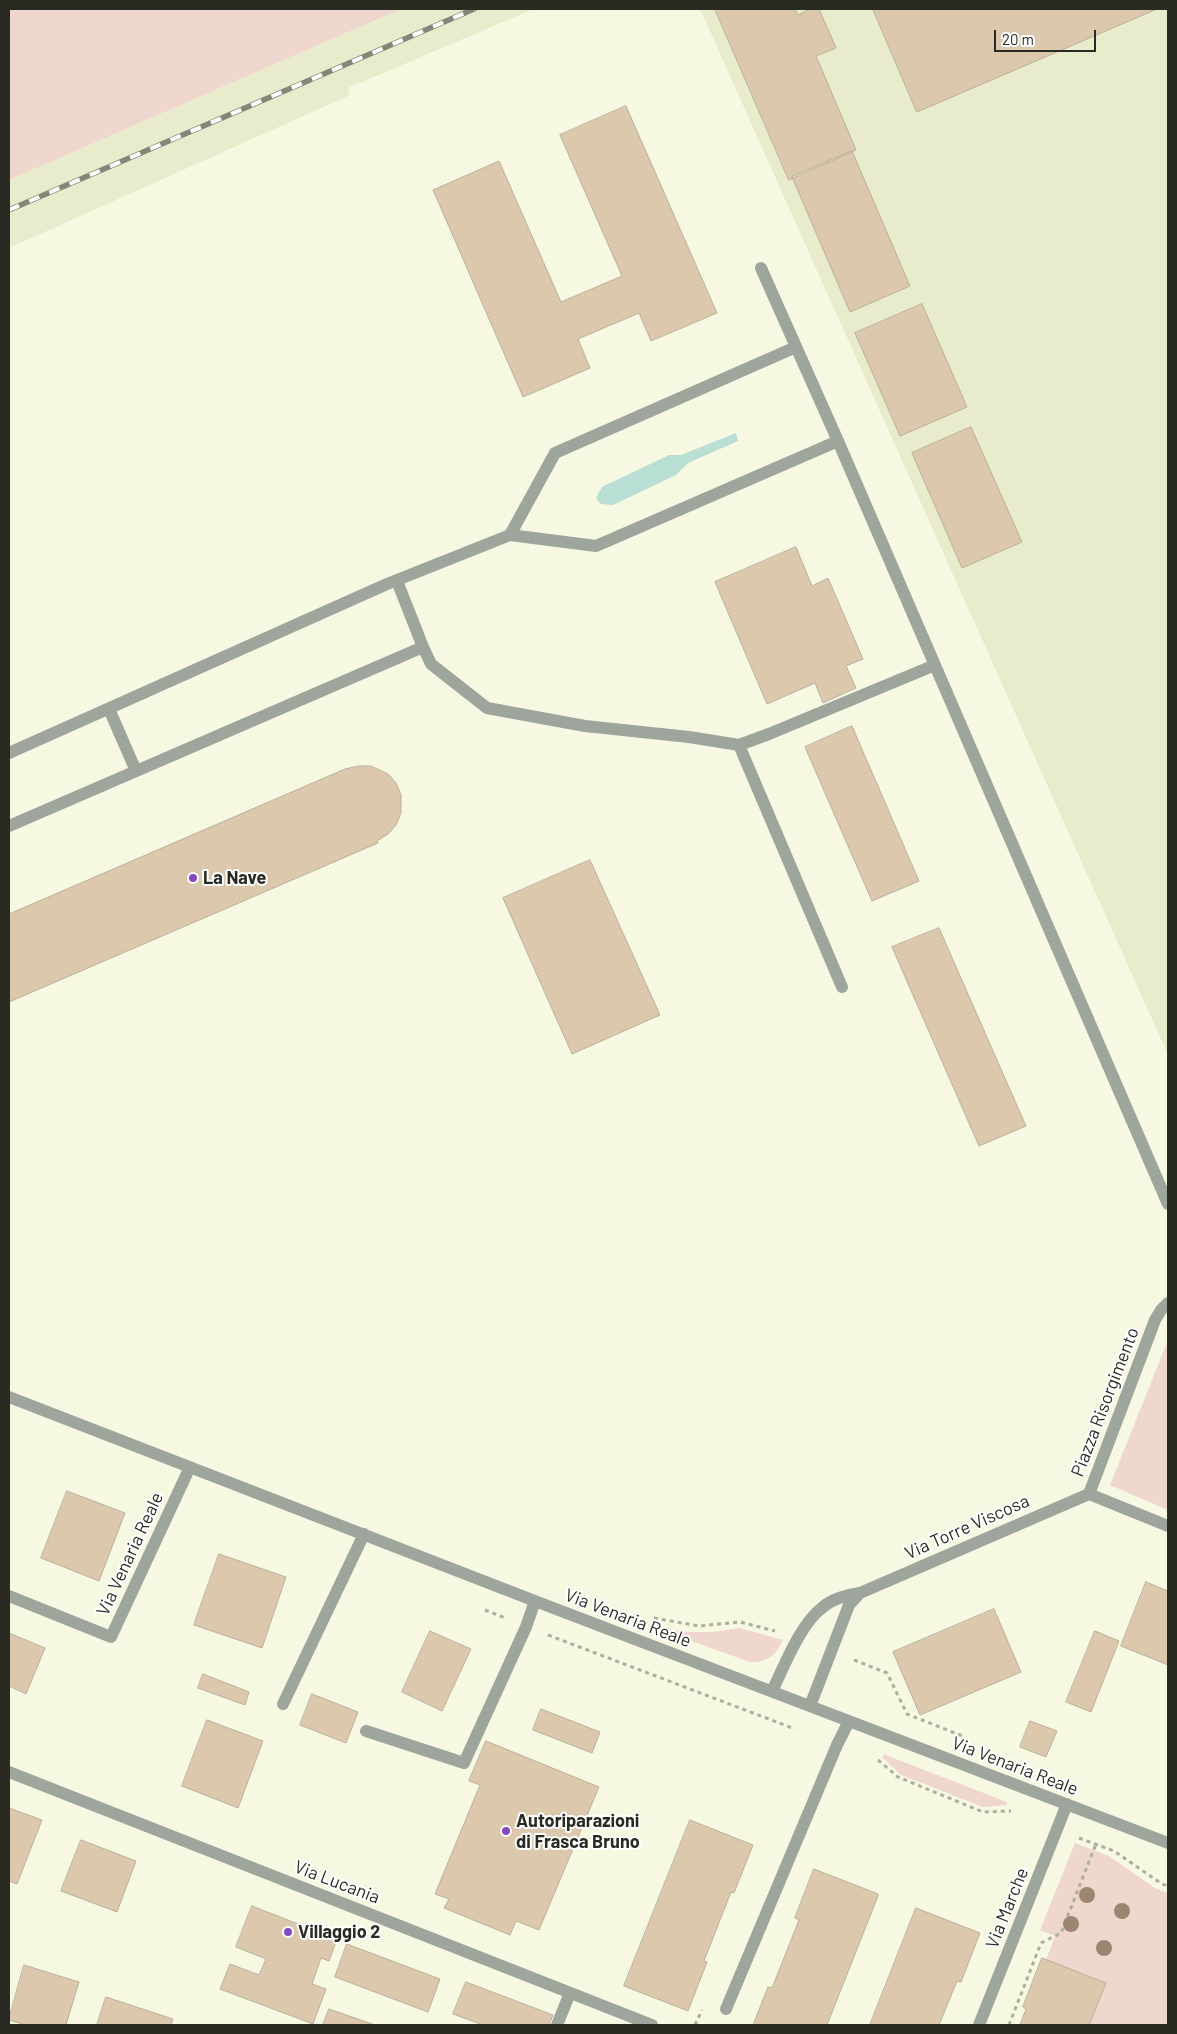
<!DOCTYPE html>
<style>
body{margin:0}
#map{position:relative;width:1177px;height:2034px;overflow:hidden;background:#f6f8e1;font-family:Barlow,sans-serif}
canvas{display:block}
.frame{position:absolute;inset:0;border:10px solid #292a21;pointer-events:none}
.scale{position:absolute;left:994px;top:30px;width:102px;height:22px;box-sizing:border-box;border:2px solid #292a21;border-top:0;padding-left:6px;font-size:15px;line-height:18px;white-space:nowrap;color:#292a21;-webkit-text-stroke:4px #fff;paint-order:stroke}
</style>
<div id="map">
<canvas width="1177" height="2034"></canvas>
<div class="frame"></div>
<div class="scale">20 m</div>
</div>
<script>
const context = document.querySelector('canvas').getContext('2d');
context.lineJoin = 'round';
function fill(path, color) {
  context.fillStyle = color;
  context.fill(path, 'evenodd');
}
function trace(path, color, width, dash) {
  context.strokeStyle = color;
  context.lineWidth = width;
  context.lineCap = dash ? 'butt' : 'round';
  context.setLineDash(dash || []);
  context.stroke(path);
}
function label(font, color, halo, rows, align = 'center') {
  context.font = font + ' Barlow,sans-serif';
  context.lineWidth = 4;
  context.setLineDash([]);
  context.textBaseline = 'middle';
  context.strokeStyle = halo;
  context.fillStyle = color;
  for (const [text, x, y, turn = 0] of rows) {
    context.save();
    context.translate(x, y);
    context.rotate((+turn || 0) * Math.PI / 180);
    context.textAlign = isNaN(turn) ? turn : align;
    if (halo) context.strokeText(text, 0, 0);
    context.fillText(text, 0, 0);
    context.restore();
  }
}
fill(new Path2D(`
 M401 9H533L348 88 350 95 9 248V180Z
 M700 9H1168V1055Z`), '#e9ebcd');
fill(new Path2D(`
 M9 9H401L9 180Z
 M1168 1340V1510L1110 1485Z
 M633 1620 659 1628 686 1632H713L740 1628 783 1640C776 1655 767 1663 750 1662Z
 M883 1754 1007 1802 1006 1805 983 1807 901 1775 883 1758Z
 M1075 1843 1109 1856 1155 1888 1168 1893V2025H1089L1106 1983 1046 1960 1055 1936 1040 1930Z`), '#efd7cd');
fill(new Path2D(`
 M736 433 738 441 688 463 676 475 613 505 601 504 596 498 602 487 669 455H681Z`), '#b9ded4');
const building = new Path2D(`
 M715 9H795L798 15 810 9H819L836 48 816 56 856 150 789 180Z
 M873 9H1157L917 112Z
 M626 106 717 313 651 341 639 313 578 339 590 368 523 397 433 190 499 161 561 302 622 276 560 135Z
 M852 151 910 286 850 312 792 177Z
 M922 304 967 407 900 436 855 333Z
 M971 427 1022 542 962 568 912 453Z
 M796 547 812 586 828 578 863 659 846 666 856 688 823 703 815 683 767 704 715 582Z
 M852 726 919 881 872 901 805 747Z
 M359 766H371L388 774 396 783 401 795V813L396 825 388 834 377 841 378 843 9 1002V914L345 769Z
 M590 860 660 1015 572 1054 503 898Z
 M939 928 1026 1126 979 1146 892 947Z
 M67 1491 125 1513 99 1581 41 1558Z
 M219 1554 286 1577 262 1648 194 1625Z
 M1146 1582 1168 1591V1665L1121 1646Z
 M994 1609 1021 1672 920 1715 893 1652Z
 M430 1631 471 1649 442 1711 402 1692Z
 M1095 1631 1119 1641 1091 1712 1066 1702Z
 M9 1633 45 1648 26 1694 9 1686Z
 M203 1674 249 1692 245 1705 198 1688Z
 M312 1694 358 1712 346 1743 300 1725Z
 M541 1709 600 1732 592 1753 533 1730Z
 M207 1720 263 1741 238 1808 182 1786Z
 M1030 1721 1057 1731 1046 1757 1020 1747Z
 M486 1741 599 1787 539 1930 516 1921 510 1935 444 1908 449 1899 435 1894 480 1785 469 1781Z
 M9 1808 42 1820 17 1884 9 1881Z
 M690 1820 753 1845 734 1893 731 1892 704 1961 707 1962 688 2011 624 1986Z
 M81 1840 136 1861 117 1912 61 1891Z
 M814 1869 878 1894V1896L827 2025H753L768 1987 772 1988 799 1920 795 1918Z
 M252 1906 337 1939 329 1961 321 1958 312 1984 326 1989 313 2024 220 1989 230 1964 259 1975 266 1959 236 1947Z
 M916 1908 980 1933 961 1982 957 1981 939 2025H870Z
 M347 1944 440 1979 428 2012 335 1977Z
 M1042 1958 1106 1983 1089 2025H1020L1026 2009 1023 2007Z
 M24 1965 79 1982 66 2025H26L9 2020Z
 M466 1982 553 2015 549 2025H483L453 2014Z
 M106 1997 173 2019 171 2025H97Z
 M329 2009 375 2025H323Z`);
fill(building, '#dbc8ad');
trace(building, '#bcaf9d', 1);
trace(new Path2D(`
 M485 1610 505 1618
 M654 1618 699 1626 740 1622 775 1631
 M548 1635 795 1729
 M854 1660 887 1673 907 1714 965 1737
 M878 1760 898 1777 983 1812 1011 1811
 M1079 1838 1114 1851 1162 1884 1168 1886
 M695 2025 702 2010
 M1009 2025 1041 1943 1061 1933 1096 1844`), '#adae9c', 3, [4, 4]);
trace(new Path2D(`
 M761 268 838 441 1168 1204
 M510 535 555 453 796 347
 M397 581 423 647
 M109 709 136 771
 M9 753 387 584 510 535 596 546 838 441
 M9 826 423 647 431 664 487 708 585 726 689 737 739 745
 M842 987 739 745 769 734 935 665
 M9 1397 535 1601 1168 1843
 M1089 1494 1155 1320 1161 1310 1168 1303
 M1089 1494 1168 1526
 M9 1596 111 1637 190 1467
 M772 1691C785 1665 800 1624 823 1607 833 1598 847 1595 860 1593L1089 1494
 M283 1704 364 1534
 M810 1706 849 1605 860 1593
 M366 1731 464 1763 526 1627 535 1601
 M9 1772 652 2025
 M726 2009 837 1745 849 1721
 M557 2025 570 1993
 M979 2025 1067 1804`), '#9ea59d', 12);
const rail = new Path2D(`
 M9 210 474 9`);
trace(rail, '#858677', 5.5);
trace(rail, '#fff', 4, [11]);
context.fillStyle = '#9d8671';
for (const [x, y] of [
 [1087,1895],
 [1122,1911],
 [1071,1924],
 [1104,1948]
]) {
  context.beginPath();
  context.arc(x, y, 8, 0, 2 * Math.PI);
  context.fill();
}
for (const [x, y, r, color] of [
 [193,878,5,"#8548be"],
 [506,1831,5,"#8548be"],
 [288,1932,5,"#8548be"]
]) {
  const dot = new Path2D();
  dot.arc(x, y, r, 0, 2 * Math.PI);
  context.fillStyle = color;
  context.fill(dot);
  trace(dot, '#fff', 2);
}
label('bold 18px', '#292a21', '#fff', [
 ["La Nave",203,878],
 ["Autoriparazioni",516,1821],
 ["di Frasca Bruno",516,1842],
 ["Villaggio 2",298,1932]
], 'left');
label('18px', '#292a21', '#fff', [
 ["Piazza Risorgimento",1105,1402,-69],
 ["Via Torre Viscosa",967,1527,-24],
 ["Via Venaria Reale",130,1554,-65],
 ["Via Venaria Reale",628,1618,21],
 ["Via Venaria Reale",1015,1766,21],
 ["Via Lucania",337,1882,21],
 ["Via Marche",1007,1908,-68]
]);
</script>
